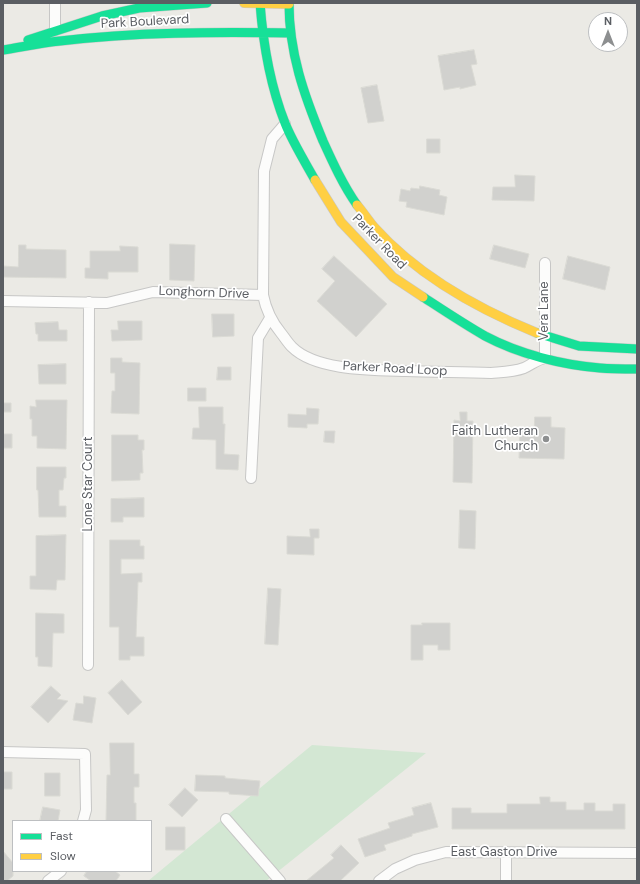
<!DOCTYPE html>
<style>
body{margin:0}
#map{position:relative;width:640px;height:884px;overflow:hidden;background:#ebeae5;font-family:"DM Sans",sans-serif}
canvas{display:block}
.frame{position:absolute;inset:0;border:4px solid #5b5e63;pointer-events:none}
.legend{position:absolute;left:12px;top:820px;width:140px;height:52px;box-sizing:border-box;background:#fff;border:1px solid #bdbfc1;margin:0;padding:5px 7px;list-style:none;font-size:12px;color:#5b5e63}
.legend li{display:flex;align-items:center;gap:8px;height:20px}
.legend b{width:20px;border:1px solid #bdbfc1}
.north{position:absolute;left:588px;top:12px;width:40px;height:40px;box-sizing:border-box;background:#fff;border:1px solid #bdbfc1;border-radius:50%;rotate:0deg;font-size:11px;font-weight:700;line-height:16px;text-align:center;color:#5b5e63}
.north::after{content:'';display:block;margin:auto;width:14px;height:18px;background:#8d8f90;clip-path:polygon(50% 0,100% 100%,50% 72%,0 100%)}
</style>
<div id="map">
<canvas width="640" height="884"></canvas>
<div class="frame"></div>
<ul class="legend">
<li><b style="height:5px;background:#16e098"></b>Fast</li>
<li><b style="height:5px;background:#ffcf43"></b>Slow</li>
</ul>
<div class="north">N</div>
</div>
<script>
const context = document.querySelector('canvas').getContext('2d');
context.lineJoin = 'round';
function fill(path, color) {
  context.fillStyle = color;
  context.fill(path, 'evenodd');
}
function trace(path, color, width, dash) {
  context.strokeStyle = color;
  context.lineWidth = width;
  context.lineCap = dash ? 'butt' : 'round';
  context.setLineDash(dash || []);
  context.stroke(path);
}
function label(font, color, halo, rows, align = 'center') {
  context.font = font + ' "DM Sans",sans-serif';
  context.lineWidth = 3.5;
  context.setLineDash([]);
  context.textBaseline = 'middle';
  context.strokeStyle = halo;
  context.fillStyle = color;
  for (const [text, x, y, turn = 0] of rows) {
    context.save();
    context.translate(x, y);
    context.rotate((+turn || 0) * Math.PI / 180);
    context.textAlign = isNaN(turn) ? turn : align;
    if (halo) context.strokeText(text, 0, 0);
    context.fillText(text, 0, 0);
    context.restore();
  }
}
fill(new Path2D(`
 M312 745 426 753 266 881H148Z`), '#d3e7d3');
const building = new Path2D(`
 M474 50 477 64 471 65 476 85 460 89V87L444 90 438 56Z
 M377 85 384 121 368 123 361 88Z
 M427 139H440V153H427Z
 M515 175 535 176 534 201 492 200 493 187H515Z
 M420 186 440 190 439 195 447 197 444 215 406 207 407 202 399 201 401 189 410 191 411 188 419 189Z
 M170 244 195 245 194 281 170 280Z
 M19 245H26V249L66 250V278L3 277V266L18 267Z
 M494 245 529 254 525 268 490 259Z
 M120 246 138 247V272H108V279L85 278V268H90V251H120Z
 M334 256 387 304 356 337 317 301 335 281 322 269Z
 M568 256 610 267 605 290 563 279Z
 M212 314H234V336L213 337Z
 M118 321H142V340L112 341 111 330H118Z
 M58 322 59 330H67V341H38V334H36L35 323Z
 M111 358H122V362L140 363 139 414 111 413 112 391H115V373H111Z
 M66 364V384H39L38 365Z
 M218 367H231V380H217Z
 M188 388H206V401H188Z
 M36 400H67L66 449 37 448V436H32V419H30V406L36 407Z
 M3 403H11V412H3Z
 M199 407H223V424H225L224 454 239 455 238 470 216 469V440L192 439 193 428H199Z
 M307 408 319 409 318 424H307V428L288 427V414L306 415Z
 M460 412H467V421H473L472 483 453 482 454 420 460 421Z
 M535 417H551V427L565 428 564 459 519 458 520 427H534Z
 M325 431H335L334 443 324 442Z
 M3 434H12V448H3Z
 M112 435H138V440H144V450H142L143 473H140V480L112 481Z
 M37 467H66V478H64L63 490H59V506H66V517H39L38 490H37Z
 M144 498V517H123V522H111V499Z
 M460 510 476 511 475 549 459 548Z
 M310 529H319V538H314V555L287 554V536L310 537Z
 M66 535 65 580H57L56 590 30 589V576H36V536Z
 M110 540H140V546H144V559H121V574L142 573V582H138L136 637H144V656H130V660H119V627H110Z
 M268 588 281 589 278 645 265 644Z
 M36 613 64 614V633H53L52 667 38 666V657H36Z
 M422 623H450V650H438V645H423V660H411V625H422Z
 M122 680 142 702 128 715 108 693Z
 M51 686 61 695 57 699 68 701 48 723 31 707Z
 M84 696 96 698 92 723 73 720 76 703 83 704Z
 M110 743H134V774H139V787H134V803H136V821H106L107 775H110Z
 M3 772H12V789H3Z
 M45 773H60V796H45Z
 M196 775 225 776V778L260 781 258 796 229 794V792L195 791Z
 M185 788 198 800 182 817 169 805Z
 M540 797H550V802H566V810H584V803H595V811H613V804H625V829H452V808H471V813H507V804H540Z
 M431 803 438 827 412 834V836L384 845 386 850 365 857 358 839 390 828 388 823 414 815 412 808Z
 M43 807 60 810 58 821H40Z
 M166 827H185V850H166Z
 M341 845 359 863 340 881H306L334 858 331 855Z
 M3 851 13 863V876L7 881H3Z
 M87 871H115L120 875 116 881H91L84 876Z`);
fill(building, '#d1d1ce');
trace(building, '#dadad4', 1);
const street = new Path2D(`
 M55 3V30
 M285 124 272 139 264 171 263 295C266 310 271 321 281 333 285 338 288 343 292 347 316 371 374 370 406 371 434 372 463 372 491 373 503 372 513 372 524 368 531 365 536 360 545 358V263
 M3 301 107 303 153 292 263 295
 M251 478 258 338 270 318
 M88 665 89 302
 M3 752 85 754 86 810 83 821
 M226 819 280 881
 M48 881 61 871
 M379 881 395 869 415 860 446 852 637 853
 M506 881V852`);
const fast = new Path2D(`
 M260 3C263 43 270 85 285 123 292 141 305 162 315 180
 M289 3C289 53 304 95 323 141 333 163 343 185 357 205
 M28 40 102 16 139 8 207 3
 M3 50C22 47 41 43 60 41 136 32 213 32 290 33
 M423 297C443 310 464 324 485 336 519 354 562 365 600 368 612 369 625 369 637 369
 M537 333 579 346 637 349`);
const slow = new Path2D(`
 M244 3 289 4
 M315 180 341 222 393 277 423 297
 M357 205C363 212 368 220 374 227 417 275 478 309 537 333`);
trace(street, '#c7c7c6', 12);
trace(fast, '#c8c8c7', 10);
trace(slow, '#c8c8c7', 10);
trace(street, '#fcfcfb', 10);
trace(fast, '#16e098', 9);
trace(slow, '#ffcf43', 9);
for (const [x, y, r, color] of [
 [546,439,4,"#8d8f90"]
]) {
  const dot = new Path2D();
  dot.arc(x, y, r, 0, 2 * Math.PI);
  context.fillStyle = color;
  context.fill(dot);
  trace(dot, '#fff', 1.5);
}
label('13px', '#5b5e63', '#fff', [
 ["Park Boulevard",145,22,-3],
 ["Parker Road",379,242,46],
 ["Longhorn Drive",204,293,2],
 ["Vera Lane",545,311,-90],
 ["Parker Road Loop",395,369,3],
 ["Lone Star Court",89,484,-90],
 ["East Gaston Drive",504,853]
]);
label('13px', '#5b5e63', '#fff', [
 ["Faith Lutheran",538,432],
 ["Church",538,447]
], 'right');
</script>
